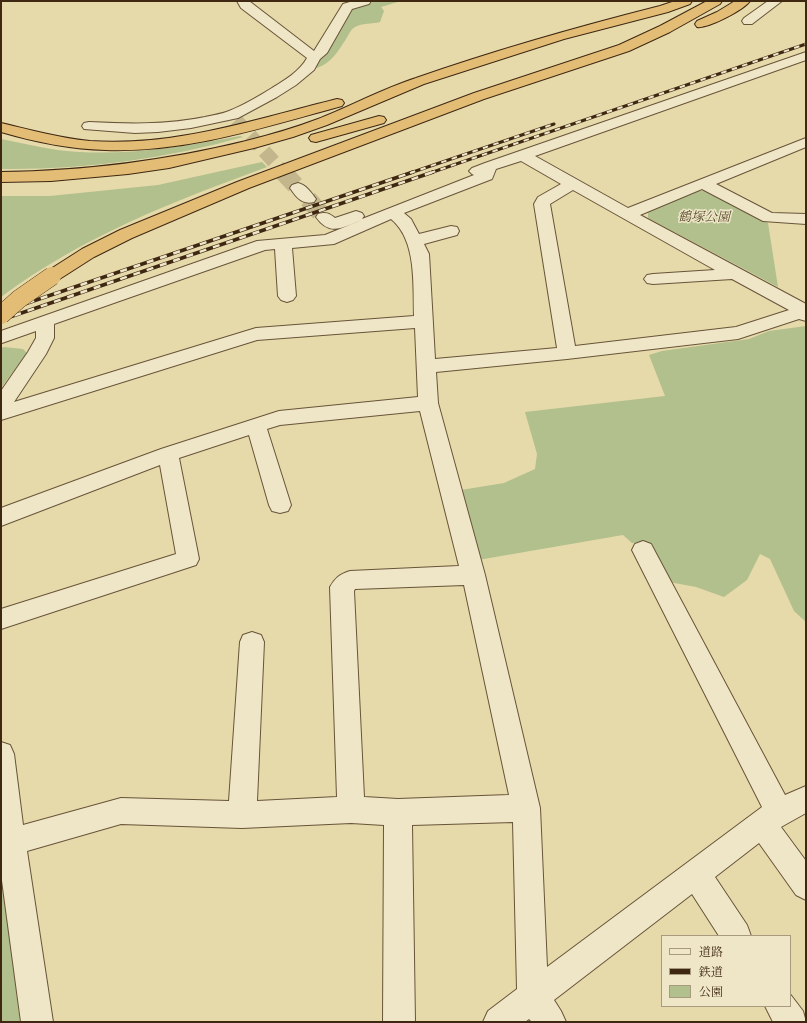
<!DOCTYPE html>
<meta charset="utf-8">
<style>
body{margin:0}
#map{position:relative;width:807px;height:1023px;overflow:hidden;background:#e6d9aa;font-family:"IM FELL English","Noto Serif JP",serif}
canvas{display:block}
.frame{position:absolute;inset:0;border:2px solid #3e2812;pointer-events:none}
.legend{position:absolute;left:661px;top:935px;width:130px;height:72px;box-sizing:border-box;background:#efe6c8;border:1px solid #a89a7f;margin:0;padding:5px 7px;list-style:none;font-size:12px;color:#3e2812}
.legend li{display:flex;align-items:center;gap:8px;height:20px}
.legend b{width:20px;border:1px solid #a89a7f}
</style>
<div id="map">
<canvas width="807" height="1023"></canvas>
<div class="frame"></div>
<ul class="legend">
<li><b style="height:5px;background:#efe6c8"></b>道路</li>
<li><b style="height:5px;background:#3e2812"></b>鉄道</li>
<li><b style="height:11px;background:#b1c08c"></b>公園</li>
</ul>
</div>
<script>
const context = document.querySelector('canvas').getContext('2d');
context.lineJoin = 'round';
function fill(path, color) {
  context.fillStyle = color;
  context.fill(path, 'evenodd');
}
function trace(path, color, width, dash) {
  context.strokeStyle = color;
  context.lineWidth = width;
  context.lineCap = dash ? 'butt' : 'round';
  context.setLineDash(dash || []);
  context.stroke(path);
}
function label(font, color, halo, rows, align = 'center') {
  context.font = font + ' "IM FELL English","Noto Serif JP",serif';
  context.lineWidth = 3;
  context.setLineDash([]);
  context.textBaseline = 'middle';
  context.strokeStyle = halo;
  context.fillStyle = color;
  for (const [text, x, y, turn = 0] of rows) {
    context.save();
    context.translate(x, y);
    context.rotate((+turn || 0) * Math.PI / 180);
    context.textAlign = isNaN(turn) ? turn : align;
    if (halo) context.strokeText(text, 0, 0);
    context.fillText(text, 0, 0);
    context.restore();
  }
}
fill(new Path2D(`
 M377 1H401L381 7 384 11 380 22C372 24 362 23 355 27 349 31 348 37 344 42 336 55 327 67 312 69 316 62 321 59 326 53 335 40 341 25 349 11L354 7Z
 M240 136 243 137C164 159 83 170 1 169V139C27 144 53 151 79 152 133 155 187 146 240 136Z
 M262 162 267 167C174 201 81 237 1 297V196H50L158 185Z
 M697 191H710L768 223 778 287 648 218V212Z
 M806 326V622L794 611 770 559 760 554 747 580 724 597 696 587 669 582 643 542 632 543 623 535 478 560 461 490 504 483 535 469 537 454 525 412 665 396 649 355 662 351 749 339 769 331Z
 M4 347 23 349 27 353 1 388V348Z
 M1 869 20 1022H1Z`), '#b1c08c');
trace(new Path2D(`
 M236 120 284 173`), '#c4b68c', 14, [14, 7]);
trace(new Path2D(`
 M283 172 298 188
 M308 199 324 217`), '#c4b68c', 18, [18, 8]);
const minor = new Path2D(`
 M237 1H249L314 51 343 4 353 1H371L369 4 352 9 327 53 320 59 314 70 296 85 277 97 238 118 191 128 158 132 135 133 84 129 82 126 84 123 89 122C129 124 165 125 205 117 213 115 222 114 229 111 244 105 259 96 272 88 285 80 300 71 307 58L241 8Z
 M768 1H782L752 24H744L742 21 744 18Z
 M806 52V60L535 156 628 208 806 138V147L716 184 772 213 806 214V224L763 221 702 189 640 215 806 304V321L799 319 738 339 567 359 436 372 438 403 485 575 540 808 547 967 762 807 632 550 635 544 643 541 651 544 785 795 806 786V813L781 827 806 861V900L796 895 759 843 715 877 747 925 751 936H719L692 894 554 1000 561 1011 566 1022H532L529 1019 525 1022H483L488 1011 517 989 513 822 412 825 415 1022H383L384 825 351 823 242 828 121 824 27 851 53 1022H21L1 873V742L10 745 14 754 23 825 121 798 229 801 240 642 243 635 252 632 261 635 264 642 257 801 337 797 330 587C335 578 340 574 350 571L459 566 420 411 280 425 267 429 291 505 288 511 280 513 272 511 269 505 249 435 179 458 199 559 196 565 1 629V609L176 554 160 465 1 526V508L161 449 279 411 418 397 415 328 257 340 1 420V391L28 352 36 338V331L2 343 1 331 257 241 325 235 362 220C343 227 330 237 316 217L318 214C326 212 329 213 335 218L356 211 362 213 364 216 362 219 474 175 472 174 469 171 472 168 485 163ZM521 161 561 184 538 197 534 204 557 348 435 359 429 254 424 244 457 235 459 231 457 227 451 226 419 234 411 219 404 213 492 179 496 169ZM573 190 715 270 653 274 647 275 644 279 647 283 653 284 732 279 789 310 736 327 575 346 550 204ZM391 219C417 240 413 285 414 316L256 328 14 402 46 354 54 338V324L265 250 275 249 278 296 281 300 287 302 293 300 296 296 292 248 334 244ZM464 585 509 795 398 799 364 797 354 591 355 589Z
 M298 183C306 185 311 192 316 199L314 202C302 205 296 197 290 188L292 185Z
 M790 994 803 1011 806 1022H773L765 1006H790Z`);
const highway = new Path2D(`
 M675 1H692L690 4 668 12 564 39 424 84 327 125 293 137 254 148 169 168 128 174 51 181 1 182V172C85 171 164 161 246 141 270 135 294 128 318 119 351 106 382 89 416 78 496 50 577 27 660 6Z
 M707 1H722L720 4 670 32 629 51 484 99 249 188 132 238 94 257 58 280 52 281 46 280 43 276 46 272 82 249 120 230 237 182 474 93 619 45 660 26Z
 M735 1H750C744 10 707 29 697 27L695 24 697 21 717 12Z
 M337 99 342 100 344 103 342 106C265 127 186 153 105 150 70 149 35 142 1 132V123C31 130 59 138 90 141 175 147 256 119 337 99Z
 M379 116 384 117 386 120 384 123 316 142 311 141 309 138 311 135Z`);
trace(minor, '#685438', 2);
trace(highway, '#3e2812', 2);
fill(minor, '#efe6c8');
fill(highway, '#e3bc75');
const railFar1 = new Path2D(`
 M410 173 554 124
 M430 173 806 44`);
const rail = new Path2D(`
 M1 312 413 172
 M1 320 433 172`);
trace(railFar1, '#3e2812', 3);
trace(rail, '#3e2812', 3.5);
trace(railFar1, '#efe6c8', 2, [5.5]);
trace(rail, '#efe6c8', 2.5, [7]);
const highwayBridge = new Path2D(`
 M1 315 19 299 52 276`);
trace(highwayBridge, '#3e2812', 19, []);
trace(highwayBridge, '#e3bc75', 18);
label('italic 13px', '#5b4e30', '#efe6c8', [
 ["鶴塚公園",704,218]
]);
</script>
